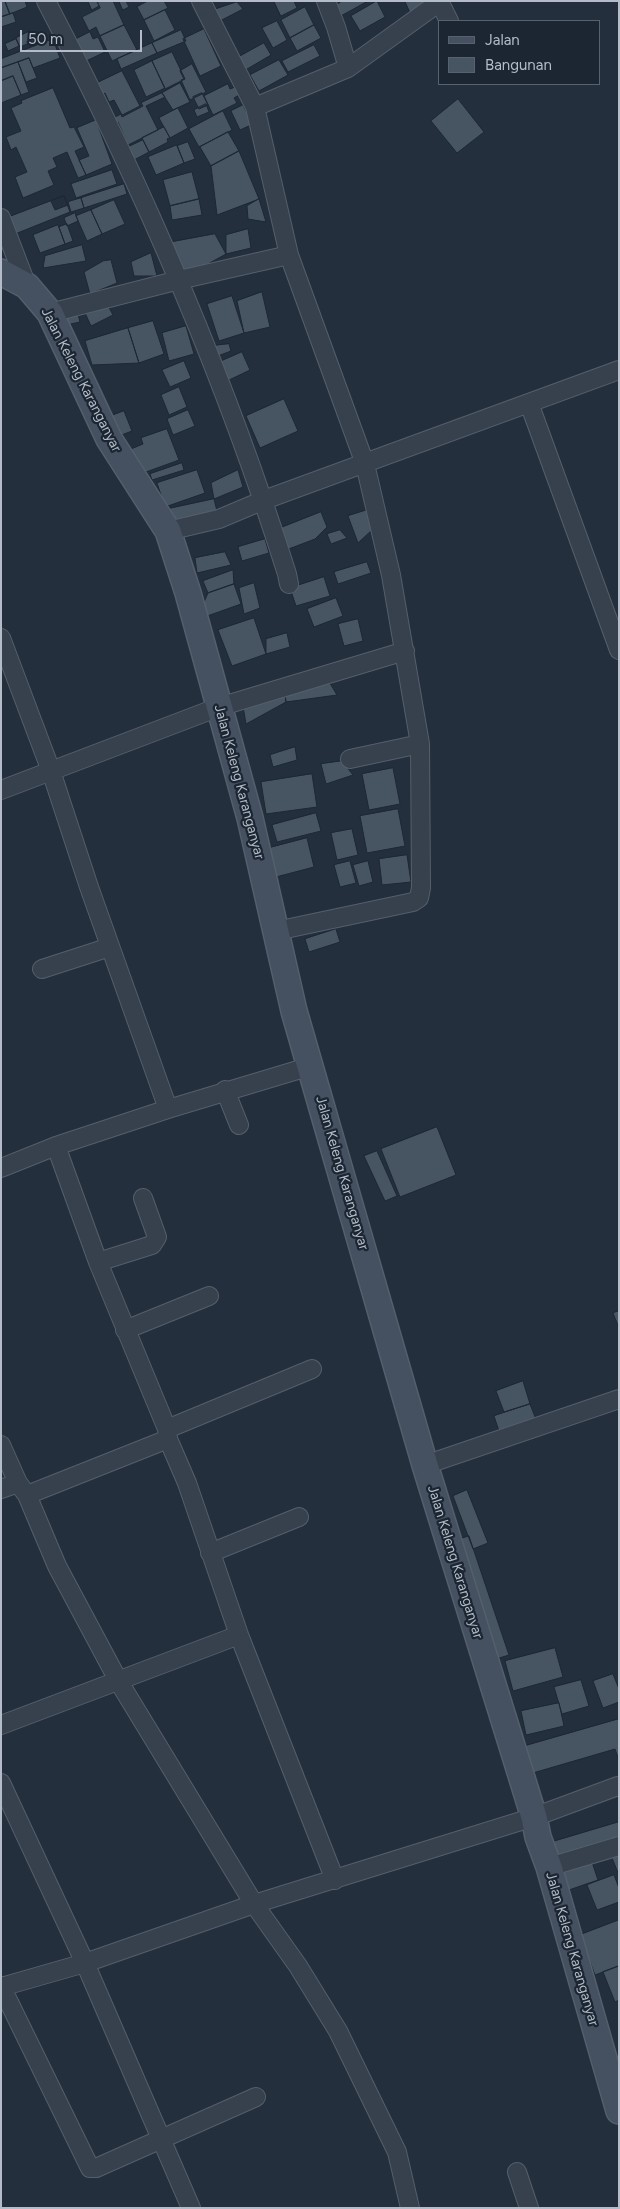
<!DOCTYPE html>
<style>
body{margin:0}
#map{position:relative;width:620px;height:2209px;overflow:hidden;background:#232f3d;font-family:Figtree,sans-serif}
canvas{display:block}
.frame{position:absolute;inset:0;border:2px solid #b3bcc8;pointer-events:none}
.legend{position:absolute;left:438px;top:20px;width:162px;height:65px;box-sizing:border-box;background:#1c2632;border:1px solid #58626e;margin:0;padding:6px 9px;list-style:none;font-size:15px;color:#b3bcc8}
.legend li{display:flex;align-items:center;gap:10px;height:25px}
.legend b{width:25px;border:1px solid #58626e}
.scale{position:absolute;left:20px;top:30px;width:122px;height:22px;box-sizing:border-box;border:2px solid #b3bcc8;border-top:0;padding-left:6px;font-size:15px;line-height:18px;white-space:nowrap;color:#b3bcc8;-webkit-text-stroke:4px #1c2632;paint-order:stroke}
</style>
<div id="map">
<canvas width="620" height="2209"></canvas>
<div class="frame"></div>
<ul class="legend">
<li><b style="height:6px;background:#455060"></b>Jalan</li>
<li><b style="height:14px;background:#475563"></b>Bangunan</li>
</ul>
<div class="scale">50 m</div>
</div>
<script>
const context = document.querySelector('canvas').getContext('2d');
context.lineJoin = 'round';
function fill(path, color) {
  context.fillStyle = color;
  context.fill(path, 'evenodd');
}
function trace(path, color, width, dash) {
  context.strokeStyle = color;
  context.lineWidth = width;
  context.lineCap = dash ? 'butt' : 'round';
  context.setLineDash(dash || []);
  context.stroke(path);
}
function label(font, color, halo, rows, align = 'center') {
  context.font = font + ' Figtree,sans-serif';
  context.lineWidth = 4.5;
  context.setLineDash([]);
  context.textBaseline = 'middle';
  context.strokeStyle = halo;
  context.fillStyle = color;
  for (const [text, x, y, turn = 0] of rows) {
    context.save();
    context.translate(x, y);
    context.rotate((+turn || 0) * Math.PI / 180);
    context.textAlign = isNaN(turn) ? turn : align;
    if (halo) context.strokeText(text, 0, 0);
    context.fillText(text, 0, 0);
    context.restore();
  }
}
const building = new Path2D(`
 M1 1H5L10 14 1 17Z
 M5 1H25L27 7 10 14Z
 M88 1H97L99 6 92 10Z
 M97 1H113L124 25 100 36 96 27 89 31 82 17 100 8Z
 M119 1H126L129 7 123 10Z
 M148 1H164L168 8 144 20 137 7Z
 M274 1H294L297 8 281 16Z
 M342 1H368L339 17 334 7Z
 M377 1 385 17 360 31 351 16Z
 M405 1H424L426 7 410 12Z
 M237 2 243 9 216 23 213 10Z
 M305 7 314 25 290 38 281 20Z
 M165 10 175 30 154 41 144 20Z
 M13 13 16 22 1 27V17Z
 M277 21 287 40 273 48 262 28Z
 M124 25 137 50 112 61 100 36Z
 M314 25 321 38 297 51 290 38Z
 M204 29 221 66 200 76 183 39Z
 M181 30 186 41 157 53 152 43Z
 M30 31 34 41 20 47 16 38Z
 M90 32 93 39 98 37 105 52 82 63 72 41Z
 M16 39 19 46 8 51 5 44Z
 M53 39 60 58 33 68 29 58 1 68V59Z
 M152 43 157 53 121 69 117 59Z
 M264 43 271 55 242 72 235 59Z
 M314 45 320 56 288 72 282 61Z
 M172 52 185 79 165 89 152 61Z
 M29 58 37 78 26 82 18 62Z
 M279 60 288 75 259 91 250 75Z
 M152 61 165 88 146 97 134 70Z
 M18 62 29 92 21 95 13 76 1 81V68Z
 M192 64 206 92 190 100 181 80 184 79 180 71Z
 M122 71 140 106 122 115 114 100 109 102 105 93 101 95 95 84Z
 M13 76 21 95 1 103V81Z
 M180 83 190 102 173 110 162 93Z
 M228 84 230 89 235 87 239 95 234 98 237 103 213 115 204 96Z
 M53 88 70 128 74 127 84 147 75 151 86 175 78 178 67 152 53 158 57 167 48 171 54 185 23 198 15 177 27 172 16 147 11 150 6 137 21 131 11 108 22 103 21 101Z
 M162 93 165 97 146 106 158 130 128 145 118 122 116 123 113 118 121 114 122 117 143 106 141 103Z
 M202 93 208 105 199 109 193 97Z
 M458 99 484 132 457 153 431 121Z
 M206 104 209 112 197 117 194 110Z
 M243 105 253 124 240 130 231 111Z
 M178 108 188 128 170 138 159 118Z
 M223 111 232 130 199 147 189 129Z
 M96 120 112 164 86 175 79 160 89 156 77 128Z
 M164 127 170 138 167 139 168 142 149 152 142 138Z
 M228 132 239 151 211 166 200 147Z
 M143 140 149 152 134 160 133 156 129 158 124 149Z
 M188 142 195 159 184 163 177 146Z
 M177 145 184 163 156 175 148 157Z
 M239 151 259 199 217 215 211 166Z
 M112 170 117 184 76 198 71 184Z
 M192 172 199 199 170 206 163 180Z
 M124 184 127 194 84 208 81 198Z
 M64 196 70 212 15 234 9 217Z
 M64 196 68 205 55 210 51 201Z
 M81 198 84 208 71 212 68 202Z
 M199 199 202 215 172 220 170 206Z
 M259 199 266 222 248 219 247 206Z
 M114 200 125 224 102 234 91 210Z
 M91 210 102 234 87 241 76 216Z
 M75 213 78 221 67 226 64 218Z
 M67 224 73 241 65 244 59 227Z
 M58 225 65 244 40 253 33 235Z
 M248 229 251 248 226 254V235Z
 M215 234 226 254 179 280 172 242Z
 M82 245 86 261 43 268 45 256Z
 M151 253 157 276H134L131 262Z
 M111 260 117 283 90 294 84 272 103 261Z
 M262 292 270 327 244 333 237 301Z
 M232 296 244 333 219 341 207 304Z
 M106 302 113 315 91 326 85 313Z
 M77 310 80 322 66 325 63 313Z
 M153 321 164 354 139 363 128 328Z
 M186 326 194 354 169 361 162 333Z
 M128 328 139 363 92 365 85 341Z
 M229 344 231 351 215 357 211 346Z
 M242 352 250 370 225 382 217 363Z
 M184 361 191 378 170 387 162 370Z
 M179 387 187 407 169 415 161 395Z
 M284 399 298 431 260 448 246 416Z
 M188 410 195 426 173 435 167 419Z
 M124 411 132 431 111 439 103 419Z
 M167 429 179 460 135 476 126 451 143 444 141 438Z
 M182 463 184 470 152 480 150 474Z
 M197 470 205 493 165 507 157 483Z
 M238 470 243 487 214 499 211 483Z
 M214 499 219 519 168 531 163 510Z
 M367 510 373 529 358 543 348 516Z
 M321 512 327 527 315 539 286 550 278 529Z
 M340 530 347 538 331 544 327 534Z
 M265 539 269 553 242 561 238 547Z
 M225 552 231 565 197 573 195 558Z
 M367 562 371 573 338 584 334 572Z
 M233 570 234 584 208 593 203 581Z
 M324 577 330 596 296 606 290 588Z
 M254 583 260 608 244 614 239 588Z
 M234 584 241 604 196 620 208 593Z
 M336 598 343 616 314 627 307 609Z
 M254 618 266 654 232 666 218 630Z
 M358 619 363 641 344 646 338 624Z
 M287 633 290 647 266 654V639Z
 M325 675 337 695 286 702 284 687Z
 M284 687 286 702 246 724 242 700Z
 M295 747 297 760 273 767 270 755Z
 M342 761 353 775 326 784 321 764Z
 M393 768 400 804 369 810 362 774Z
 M312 774 317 807 266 814 261 782Z
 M398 809 405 846 367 853 360 816Z
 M316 813 321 831 277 842 272 825Z
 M352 829 358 855 337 860 331 833Z
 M307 838 314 867 276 877 269 848Z
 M407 855 411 882 382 885 379 859Z
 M350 861 356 883 340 887 334 865Z
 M368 861 373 882 359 886 353 865Z
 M336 929 340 942 309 952 305 939Z
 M437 1127 456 1175 400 1197 381 1149Z
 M377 1151 397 1196 385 1201 364 1156Z
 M619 1311V1328L613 1313Z
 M523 1381 530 1404 504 1412 496 1391Z
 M530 1404 539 1427 502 1440 494 1416Z
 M467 1490 488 1543 473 1549 453 1496Z
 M469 1536 509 1655 496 1659 455 1541Z
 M555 1648 563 1677 513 1691 505 1661Z
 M613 1674 619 1689V1702L603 1708 593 1681Z
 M581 1680 589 1706 562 1714 554 1687Z
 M559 1703 564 1726 526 1735 521 1711Z
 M619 1719V1760L615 1749 526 1775 518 1748Z
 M619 1822V1846L549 1867 542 1845Z
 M619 1855V1875L612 1858Z
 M592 1862 598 1880 566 1891 560 1873Z
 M614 1875 619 1888V1902L597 1910 587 1885Z
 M619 1920V1966L595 1975 580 1935Z
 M619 1966V2000L615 2002 603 1972Z`);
fill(building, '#475563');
trace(building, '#1e2834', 1);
const street = new Path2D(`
 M46 1C142 184 225 377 287 574L289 584
 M201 1 255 107 289 255 365 464 391 575 420 744 421 888 419 898 413 902 276 931
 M326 1 336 27 348 68
 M439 1 449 21
 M255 107 348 68 441 1
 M1 218 27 286
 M50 313 179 280 289 255
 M529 403 619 650
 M168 531 219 519 264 500 619 370
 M1 638 51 771 89 887 168 1109 311 1066
 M350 759 420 744
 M1 790 219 707 405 651
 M42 969 110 947
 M225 1090 239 1125
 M56 1146 98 1262 167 1429 168 1439 187 1483 239 1635 335 1880
 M1 1168 56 1146 168 1109
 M98 1262 152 1245 157 1237 143 1198
 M125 1330 209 1296
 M167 1429 312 1369
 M1 1445 18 1483 27 1495 57 1566 119 1682 254 1904 85 1963 191 2208
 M425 1465 619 1399
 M1 1489 18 1483
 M27 1495 168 1439
 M210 1553 299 1517
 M1 1725 239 1635
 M1 1783 85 1963 1 1987
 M549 1867 619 1846
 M1 1986 90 2168H96L256 2097
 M517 2172 529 2208
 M410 2208 397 2152 338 2031 298 1966 254 1904 534 1817 618 1786`);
const secondary = new Path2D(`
 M1 272 27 286 50 313 109 439 168 531 188 593 250 818 294 1011 425 1465 534 1817 538 1837 549 1867 619 2111`);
trace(street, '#555f6b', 20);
trace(secondary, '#555f6b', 28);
trace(street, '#37414d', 18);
trace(secondary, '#455060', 25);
label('14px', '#b3bcc8', '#1c2632', [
 ["Jalan Keleng Karanganyar",81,380,63],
 ["Jalan Keleng Karanganyar",239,782,75],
 ["Jalan Keleng Karanganyar",342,1173,74],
 ["Jalan Keleng Karanganyar",455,1562,73],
 ["Jalan Keleng Karanganyar",572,1949,74]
]);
</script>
